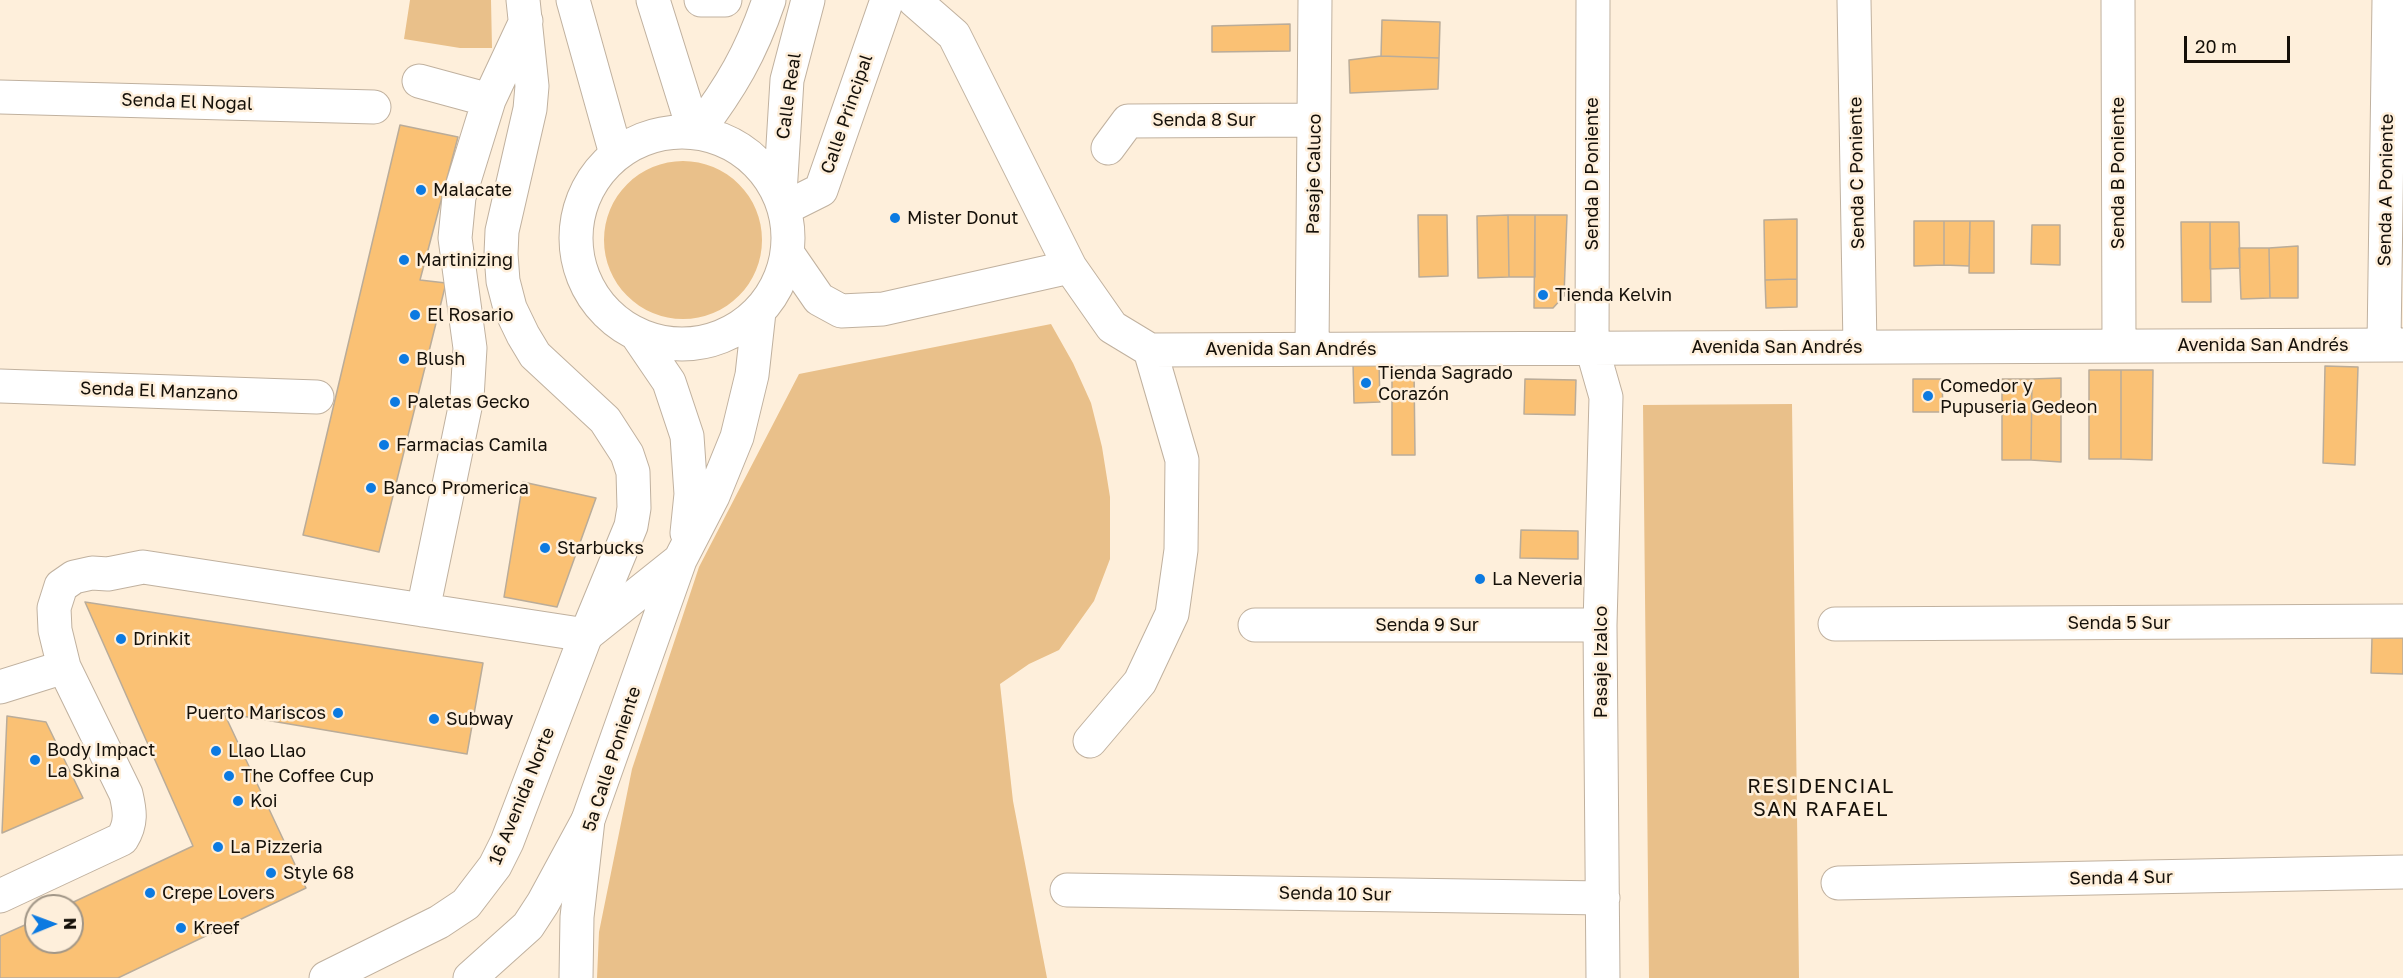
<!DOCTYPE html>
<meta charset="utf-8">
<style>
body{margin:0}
#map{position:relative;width:2403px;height:978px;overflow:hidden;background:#feefdb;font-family:"Golos Text",sans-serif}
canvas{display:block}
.north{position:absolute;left:24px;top:894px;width:60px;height:60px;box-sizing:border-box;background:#feefdb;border:2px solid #a19687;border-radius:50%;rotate:89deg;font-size:16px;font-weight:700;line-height:24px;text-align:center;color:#151009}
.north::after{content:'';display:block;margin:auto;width:21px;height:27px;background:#0c7ae1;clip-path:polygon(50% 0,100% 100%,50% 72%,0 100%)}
.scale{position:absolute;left:2184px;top:36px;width:106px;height:27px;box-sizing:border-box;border:3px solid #151009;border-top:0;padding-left:8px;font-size:18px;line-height:21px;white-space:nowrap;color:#151009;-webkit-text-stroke:4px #feefdb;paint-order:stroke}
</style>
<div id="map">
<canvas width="2403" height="978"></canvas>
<div class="north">N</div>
<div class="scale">20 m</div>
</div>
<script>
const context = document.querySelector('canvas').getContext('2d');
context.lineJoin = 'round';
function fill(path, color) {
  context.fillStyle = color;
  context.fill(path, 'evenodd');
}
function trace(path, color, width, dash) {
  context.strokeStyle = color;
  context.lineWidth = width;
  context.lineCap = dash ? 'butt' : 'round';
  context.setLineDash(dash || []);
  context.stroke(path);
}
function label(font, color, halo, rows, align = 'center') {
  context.font = font + ' "Golos Text",sans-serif';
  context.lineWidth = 5;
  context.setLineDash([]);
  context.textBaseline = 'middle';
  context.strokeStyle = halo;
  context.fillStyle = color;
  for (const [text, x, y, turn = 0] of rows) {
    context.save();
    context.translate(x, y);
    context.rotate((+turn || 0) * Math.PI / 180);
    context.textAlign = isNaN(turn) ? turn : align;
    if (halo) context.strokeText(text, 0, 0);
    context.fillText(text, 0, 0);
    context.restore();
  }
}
fill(new Path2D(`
 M410 0H491L492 48H460L404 39Z
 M604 240a79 79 0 1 1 158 0a79 79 0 1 1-158 0Z
 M1051 324 1073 363 1091 403 1102 447 1110 497V559L1094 601 1059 650 1029 664 1000 684 1013 801 1047 978H597L599 932 632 769 699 567 799 374Z
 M1792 404 1799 978H1649L1643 405Z`), '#e9c08a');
const building = new Path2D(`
 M1382 20 1440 22 1439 58 1381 56Z
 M1290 24V51L1212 52V26Z
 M1381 56 1439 58 1438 89 1350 93 1349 60Z
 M400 125 458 137 420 280 446 283 379 552 303 535Z
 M1418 215H1447L1448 276 1419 277Z
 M1508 215H1535V277H1509Z
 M1508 215 1509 277 1478 278 1477 216Z
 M1535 215H1567L1564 296 1553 308H1534Z
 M1797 219V279L1765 280 1764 220Z
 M1914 221H1944V265L1914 266Z
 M1944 221H1970L1969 266 1944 265Z
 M1970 221H1994V273H1969Z
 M2181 222H2210L2211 302H2182Z
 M2210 222H2239L2240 268 2210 269Z
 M2032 225H2060V265L2031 264Z
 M2298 246V298H2270L2269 248Z
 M2239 248H2269L2270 298 2241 299Z
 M1797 279V307L1766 308 1765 280Z
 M1353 363H1379L1380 402 1354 403Z
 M2325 366 2358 367 2355 465 2323 463Z
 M1414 369 1415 455H1392V370Z
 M2089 370H2121V459H2089Z
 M2121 370H2153L2152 460 2121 459Z
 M2061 378V462L2031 460 2032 379Z
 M1525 379 1576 380 1575 415 1524 414Z
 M1913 379H1942L1943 412H1913Z
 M2002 379H2032L2031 460H2002Z
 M523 482 596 498 557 607 504 597Z
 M1521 530 1578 531V559L1520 558Z
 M85 602 483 663 467 754 224 713 306 888 118 978H0V936L36 920V942H72V906H65L193 846Z
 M2372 638H2403V674L2371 673Z
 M7 716 46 722 83 798 2 833Z`);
fill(building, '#fac174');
trace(building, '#baac99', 1.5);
const minor = new Path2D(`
 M573 0 616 154
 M653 0 694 131
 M914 0 954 35 1070 267 1112 327 1150 350 1182 460 1181 550 1172 614 1140 682 1090 741
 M1593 0 1592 348 1606 397 1600 625 1603 978
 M1854 0 1860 347
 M2118 0 2119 346
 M419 81 489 100
 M0 97 374 107
 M1108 148 1128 121 1314 120
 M785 208 821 190 887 0
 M788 254 819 299 841 311 883 309 1070 267
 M2384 344 2389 0
 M1312 349 1315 0
 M1150 350 2403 345
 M0 386 317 397
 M423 610 467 398 470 348 455 238 459 197 489 100 526 21
 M1835 624 2403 621
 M1255 625H1600
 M0 687 64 667
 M1838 883 2403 872
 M1067 890 1603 898
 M0 896 122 839C132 823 130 811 126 794L64 667 55 630 54 608 61 586 74 577 92 573 108 574 143 567 586 635
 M326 978 439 922 466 904 495 866 507 842 586 635 631 526 634 508 633 472 627 454 605 420 535 355 523 335 510 308 503 281 501 254 502 231 530 109 532 86 523 0
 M470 978 528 926 543 903 588 820`);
const major = new Path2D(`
 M701 0H725
 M576 238a106 106 0 1 1 212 0a106 106 0 1 1-212 0Z
 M697 132C731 87 751 53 769 0
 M780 194 787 80 808 0
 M637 335 669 382 687 436 691 494 687 533
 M586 635 680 560
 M576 978 577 917 588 820 680 560 713 496 737 437 752 375 759 312`);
trace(minor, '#c0b19f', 35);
trace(major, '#c0b19f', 35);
trace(minor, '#fff', 33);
trace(major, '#fff', 33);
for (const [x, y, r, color] of [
 [421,190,6,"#0c7ae1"],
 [895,218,6,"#0c7ae1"],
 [404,260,6,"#0c7ae1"],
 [1543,295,6,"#0c7ae1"],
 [415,315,6,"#0c7ae1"],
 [404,359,6,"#0c7ae1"],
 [1366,383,6,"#0c7ae1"],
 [1928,396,6,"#0c7ae1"],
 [395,402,6,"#0c7ae1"],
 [384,445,6,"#0c7ae1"],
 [371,488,6,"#0c7ae1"],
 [545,548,6,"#0c7ae1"],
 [1480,579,6,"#0c7ae1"],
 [121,639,6,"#0c7ae1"],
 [338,713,6,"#0c7ae1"],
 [434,719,6,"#0c7ae1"],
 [216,751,6,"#0c7ae1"],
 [35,760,6,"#0c7ae1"],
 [229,776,6,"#0c7ae1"],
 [238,801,6,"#0c7ae1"],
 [218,847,6,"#0c7ae1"],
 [271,873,6,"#0c7ae1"],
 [150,893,6,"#0c7ae1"],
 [181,928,6,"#0c7ae1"]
]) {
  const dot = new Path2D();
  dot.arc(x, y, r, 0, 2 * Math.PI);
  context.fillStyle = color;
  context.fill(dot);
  trace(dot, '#feefdb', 2);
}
label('18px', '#151009', '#feefdb', [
 ["Calle Real",789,96,-82],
 ["Senda El Nogal",187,102,2],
 ["Calle Principal",847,114,-71],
 ["Senda 8 Sur",1204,120],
 ["Senda C Poniente",1857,173,-91],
 ["Senda B Poniente",2118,173,-90],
 ["Pasaje Caluco",1314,174,-89],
 ["Senda D Poniente",1592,174,-90],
 ["Senda A Poniente",2386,190,-89],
 ["Avenida San Andrés",2263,345],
 ["Avenida San Andrés",1777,347],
 ["Avenida San Andrés",1291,349],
 ["Senda El Manzano",159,391,2],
 ["Senda 5 Sur",2119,623],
 ["Senda 9 Sur",1427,625],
 ["Pasaje Izalco",1601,662,-90],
 ["5a Calle Poniente",612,759,-72],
 ["16 Avenida Norte",522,796,-68],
 ["Senda 4 Sur",2121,878,-1],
 ["Senda 10 Sur",1335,894,1]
]);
label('18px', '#151009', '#feefdb', [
 ["Malacate",433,190],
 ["Mister Donut",907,218],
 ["Martinizing",416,260],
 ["Tienda Kelvin",1555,295],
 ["El Rosario",427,315],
 ["Blush",416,359],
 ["Tienda Sagrado",1378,373],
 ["Corazón",1378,394],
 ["Comedor y",1940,386],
 ["Pupuseria Gedeon",1940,407],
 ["Paletas Gecko",407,402],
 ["Farmacias Camila",396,445],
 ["Banco Promerica",383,488],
 ["Starbucks",557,548],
 ["La Neveria",1492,579],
 ["Drinkit",133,639],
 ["Puerto Mariscos",326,713,"right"],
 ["Subway",446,719],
 ["Body Impact",47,750],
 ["La Skina",47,771],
 ["Llao Llao",228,751],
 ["The Coffee Cup",241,776],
 ["Koi",250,801],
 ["La Pizzeria",230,847],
 ["Style 68",283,873],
 ["Crepe Lovers",162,893],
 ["Kreef",193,928]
], 'left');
context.letterSpacing = '1.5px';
label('20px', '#151009', '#feefdb', [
 ["RESIDENCIAL",1821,787],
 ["SAN RAFAEL",1821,810]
]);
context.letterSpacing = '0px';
</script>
